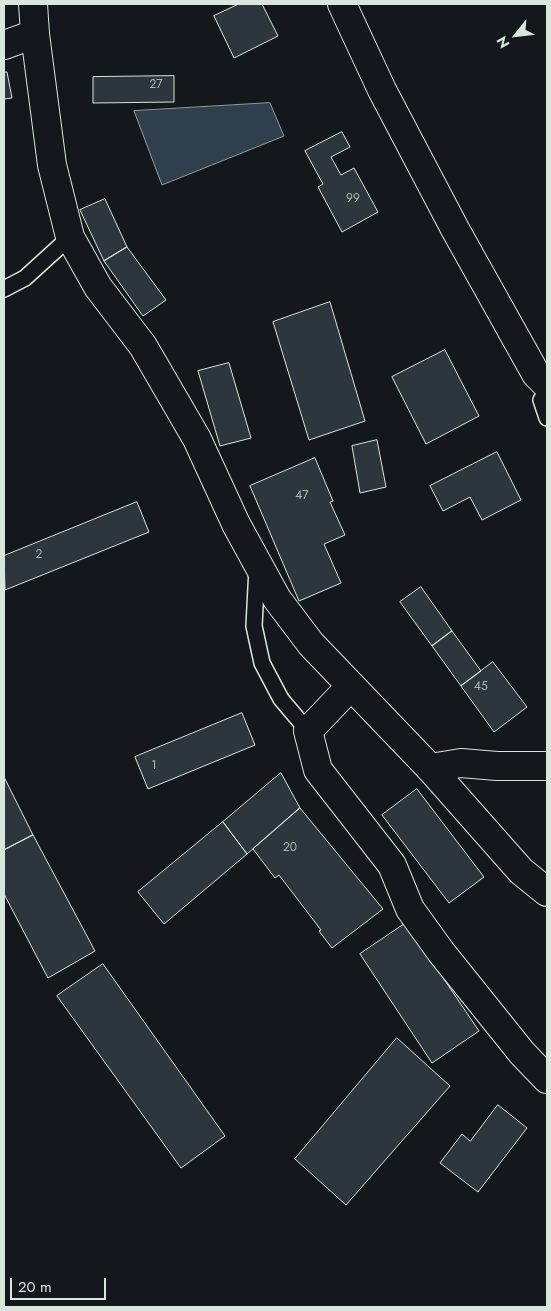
<!DOCTYPE html>
<style>
body{margin:0}
#map{position:relative;width:551px;height:1311px;overflow:hidden;background:#14181c;font-family:Jost,sans-serif}
canvas{display:block}
.frame{position:absolute;inset:0;border:5px solid #d8e6dc;pointer-events:none}
.north{position:absolute;left:491px;top:10px;width:50px;height:50px;-webkit-text-stroke:4px #14181c;paint-order:stroke;rotate:241deg;font-size:14px;font-weight:700;line-height:20px;text-align:center;color:#d8e6dc}
.north::after{content:'';display:block;margin:auto;width:18px;height:22px;background:#d8e6dc;clip-path:polygon(50% 0,100% 100%,50% 72%,0 100%)}
.scale{position:absolute;left:10px;top:1278px;width:96px;height:22px;box-sizing:border-box;border:2px solid #d8e6dc;border-top:0;padding-left:6px;font-size:15px;line-height:18px;white-space:nowrap;color:#d8e6dc;-webkit-text-stroke:4px #14181c;paint-order:stroke}
</style>
<div id="map">
<canvas width="551" height="1311"></canvas>
<div class="frame"></div>
<div class="north">N</div>
<div class="scale">20 m</div>
</div>
<script>
const context = document.querySelector('canvas').getContext('2d');
context.lineJoin = 'round';
function fill(path, color) {
  context.fillStyle = color;
  context.fill(path, 'evenodd');
}
function trace(path, color, width, dash) {
  context.strokeStyle = color;
  context.lineWidth = width;
  context.lineCap = dash ? 'butt' : 'round';
  context.setLineDash(dash || []);
  context.stroke(path);
}
function label(font, color, halo, rows, align = 'center') {
  context.font = font + ' Jost,sans-serif';
  context.lineWidth = 4;
  context.setLineDash([]);
  context.textBaseline = 'middle';
  context.strokeStyle = halo;
  context.fillStyle = color;
  for (const [text, x, y, turn = 0] of rows) {
    context.save();
    context.translate(x, y);
    context.rotate((+turn || 0) * Math.PI / 180);
    context.textAlign = isNaN(turn) ? turn : align;
    if (halo) context.strokeText(text, 0, 0);
    context.fillText(text, 0, 0);
    context.restore();
  }
}
const water = new Path2D(`
 M270 103 284 136 162 185 134 111Z`);
fill(water, '#2f3f4d');
trace(water, '#939e99', 1);
const building = new Path2D(`
 M239 4H262L278 36 234 58 214 16Z
 M4 72H7L12 98 4 99Z
 M174 76V102L93 103V77Z
 M342 132 350 147 331 157 341 175 354 168 378 212 342 232 318 187 323 184 305 151Z
 M105 199 127 247 104 261 80 210Z
 M127 247 166 300 143 316 104 261Z
 M330 302 365 421 309 440 273 322Z
 M445 350 479 416 426 444 392 377Z
 M229 363 251 438 220 446 198 371Z
 M377 440 386 487 360 493 352 446Z
 M497 452 521 500 482 520 470 497 443 511 430 486Z
 M315 458 333 501 330 502 345 535 324 544 341 583 299 601 250 486Z
 M137 502 149 532 5 590 4 556Z
 M421 587 452 631 432 646 400 602Z
 M452 631 481 671 461 686 432 646Z
 M493 662 527 707 494 732 461 686Z
 M242 713 255 745 148 789 135 757Z
 M281 773 300 808 247 854 223 822Z
 M4 777 33 835 4 850Z
 M417 789 484 877 449 903 382 815Z
 M300 808 383 909 332 948 319 931 321 930 279 875 275 878 253 849Z
 M223 822 247 854 164 924 138 892Z
 M33 835 95 951 48 978 4 894V850Z
 M406 923 479 1031 432 1063 360 954Z
 M103 964 225 1136 181 1168 57 996Z
 M397 1038 450 1086 346 1205 295 1159Z
 M498 1105 527 1128 478 1192 440 1163 462 1134 470 1141Z`);
fill(building, '#2c363c');
trace(building, '#d8e6dc', 1);
const lane = new Path2D(`
 M4 289 25 278 70 237
 M547 390 541 400 547 418
 M257 568 254 626 262 663 281 699 308 731`);
const street = new Path2D(`
 M342 4 382 90 455 229 536 374 547 385
 M4 45 35 34
 M350 687 308 731 318 770 392 865 410 909 441 952 522 1053 547 1079
 M430 768 461 763 497 766H547`);
const secondary = new Path2D(`
 M33 4 35 34 52 165 70 237 98 287 143 346 197 439 236 524 277 599 311 644 430 768 521 871 547 892`);
trace(lane, '#d8e6dc', 18);
trace(street, '#d8e6dc', 30);
trace(secondary, '#d8e6dc', 30);
trace(lane, '#14181c', 15);
trace(street, '#14181c', 28);
trace(secondary, '#14181c', 28);
label('12px', '#adbab4', null, [
 ["27",156,85],
 ["99",353,199],
 ["47",302,496],
 ["2",39,555],
 ["45",481,687],
 ["1",154,766],
 ["20",290,848]
]);
</script>
